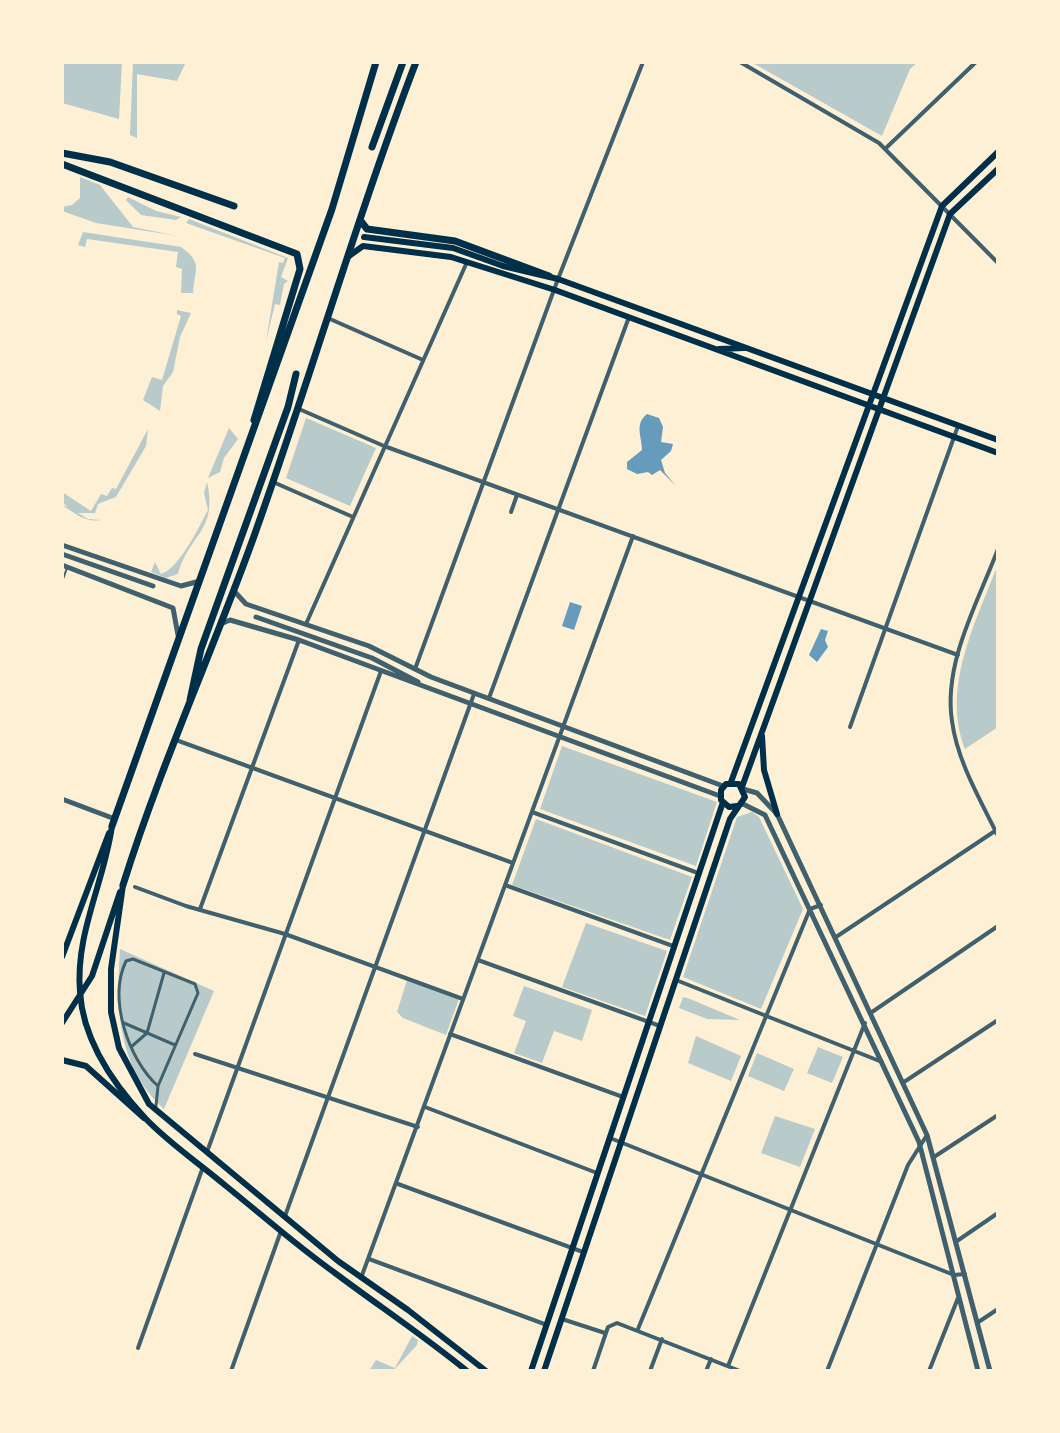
<!DOCTYPE html>
<style>
body{margin:0}
#map{position:relative;width:1060px;height:1433px;overflow:hidden;background:#fdf0d5;font-family:Quicksand,sans-serif}
canvas{display:block}
.frame{position:absolute;inset:0;border:64px solid #fdf0d5;pointer-events:none}
</style>
<div id="map">
<canvas width="1060" height="1433"></canvas>
<div class="frame"></div>
</div>
<script>
const context = document.querySelector('canvas').getContext('2d');
context.lineJoin = 'round';
function fill(path, color) {
  context.fillStyle = color;
  context.fill(path, 'evenodd');
}
function trace(path, color, width, dash) {
  context.strokeStyle = color;
  context.lineWidth = width;
  context.lineCap = dash ? 'butt' : 'round';
  context.setLineDash(dash || []);
  context.stroke(path);
}
fill(new Path2D(`
 M62 62H122L119 119 62 103Z
 M133 62H186L177 81 137 74V138L130 135Z
 M751 62H918L910 69 882 136Z
 M80 177 100 185 133 227 178 236 96 223 62 211V207L72 205 80 198Z
 M128 197 156 211 181 217 176 220 141 215 126 200Z
 M189 219 288 258 281 277 288 281 284 284 280 305 275 304 266 341 279 262 283 263 285 258 186 223Z
 M83 232 181 247C203 263 195 268 193 293H181L182 269 176 267 178 252 87 239 85 247 78 245Z
 M177 310 191 313 180 337 173 372 163 386 160 411 143 400 152 377 162 380 181 316 177 314Z
 M306 418 376 448 350 506 286 478Z
 M229 428 238 439 224 458 220 472 208 478Z
 M148 429 146 446 116 497 98 504 95 513H78L88 519 101 520C85 523 75 513 62 505L68 507 62 502V492L91 511 101 494 107 496 112 488 116 489Z
 M207 482C218 532 189 534 178 574L166 578 151 572 155 562 161 574C179 569 200 525 208 510L204 493Z
 M998 564V727L965 749C941 687 976 622 998 564Z
 M562 746 717 802 696 866 540 809Z
 M752 812 759 817 803 909 761 1009 683 977 737 817Z
 M536 819 692 877 670 940 512 885Z
 M586 923 667 951 645 1016 562 987Z
 M120 949 214 991 164 1109C117 1066 116 1008 120 949Z
 M407 980 459 999 446 1035 403 1018 397 1012Z
 M524 986 592 1010 582 1041 554 1031 542 1063 514 1053 526 1021 513 1016Z
 M683 997 690 999 740 1020 707 1019 679 1008Z
 M696 1036 741 1056 731 1081 688 1063Z
 M818 1047 843 1057 832 1083 807 1073Z
 M757 1053 794 1069 784 1091 748 1076Z
 M775 1116 815 1129 800 1167 761 1153Z
 M412 1336 418 1340 417 1345 393 1371H369L376 1360 395 1368Z`), '#b9caca');
fill(new Path2D(`
 M647 414 659 418 663 427 661 442 673 444 671 451 661 460 665 473 676 486 660 470 652 475 648 472 637 474 627 469V462L642 450C642 437 634 424 647 414Z
 M570 602 582 606 574 630 562 626Z
 M821 629 828 631 825 640 828 647 817 662 809 655Z`), '#669bbc');
trace(new Path2D(`
 M62 582 67 568`), '#3f606c', 2);
trace(new Path2D(`
 M124 1023 175 1045
 M131 1047 147 1033 164 973
 M156 1106 158 1086 198 993 195 984 133 959 126 961C108 999 128 1059 158 1086`), '#3f606c', 3);
trace(new Path2D(`
 M740 62 879 143 998 263
 M886 148 976 62
 M330 319 423 360
 M299 409 384 446 958 655
 M273 482 353 517
 M511 512 517 495
 M998 549C978 602 943 663 952 721 957 761 981 801 998 836
 M306 624 467 262
 M415 669 558 279 643 62
 M489 698 629 317
 M850 727 958 426
 M176 740 513 863
 M532 812 698 873
 M505 885 673 946
 M135 887 186 906 285 934 463 999
 M200 909 299 640
 M836 937 998 829
 M478 960 660 1026
 M676 980 882 1062
 M872 1012 998 926
 M450 1034 623 1097
 M195 1054 418 1127
 M904 1082 998 1020
 M425 1107 597 1173
 M610 1138 954 1275 965 1274
 M207 1152 381 671
 M934 1157 998 1115
 M398 1184 583 1252
 M285 1216 474 694
 M957 1241 998 1213
 M369 1259 547 1325
 M361 1278 633 536
 M562 1319 605 1333
 M977 1323 998 1309
 M638 1329 810 909 821 905
 M138 1348 203 1167
 M728 1366 865 1023
 M231 1371 281 1231
 M593 1371 608 1327 617 1323 740 1371
 M650 1371 662 1339
 M706 1371 711 1359
 M827 1371 908 1165 927 1135
 M929 1371 958 1298`), '#3f606c', 4);
trace(new Path2D(`
 M62 545 181 586 200 581
 M62 554 153 586
 M62 565 173 608 178 635
 M234 591 246 604 369 646 431 677 723 786
 M256 617 372 658 418 682
 M223 623 230 620 299 640 720 796
 M743 789 757 793 777 814 927 1135 990 1371
 M62 799 115 819
 M741 803 765 815 919 1142 978 1371`), '#3f606c', 5);
trace(new Path2D(`
 M364 237 453 248 503 266 558 279 998 440
 M349 256 363 246 451 257 555 290 998 453
 M719 349 744 348
 M762 736 764 770 777 814
 M731 782 942 206 998 152
 M742 787 950 214 998 169
 M531 1371 723 802
 M544 1371 730 819 745 797 739 784H726L721 790V800L729 807 737 806`), '#003049', 6);
trace(new Path2D(`
 M112 826C104 883 75 934 80 992 83 1040 114 1085 146 1119 170 1144 200 1164 226 1186 262 1215 297 1246 335 1273 379 1306 424 1336 467 1371
 M123 885 111 969V1012L119 1048 149 1104 338 1261 408 1310 486 1371
 M62 957 109 833
 M62 1023 92 976 120 892
 M62 1060 86 1066 144 1118`), '#003049', 6);
trace(new Path2D(`
 M372 147 403 62
 M62 153 110 162 234 206
 M62 164 297 254 300 269 254 420
 M360 220 367 229 455 241 549 276
 M190 700 201 649 288 407 296 374
 M112 826 332 209 376 62
 M123 885C160 767 211 655 253 539 310 380 356 219 416 62`), '#003049', 7);
</script>
